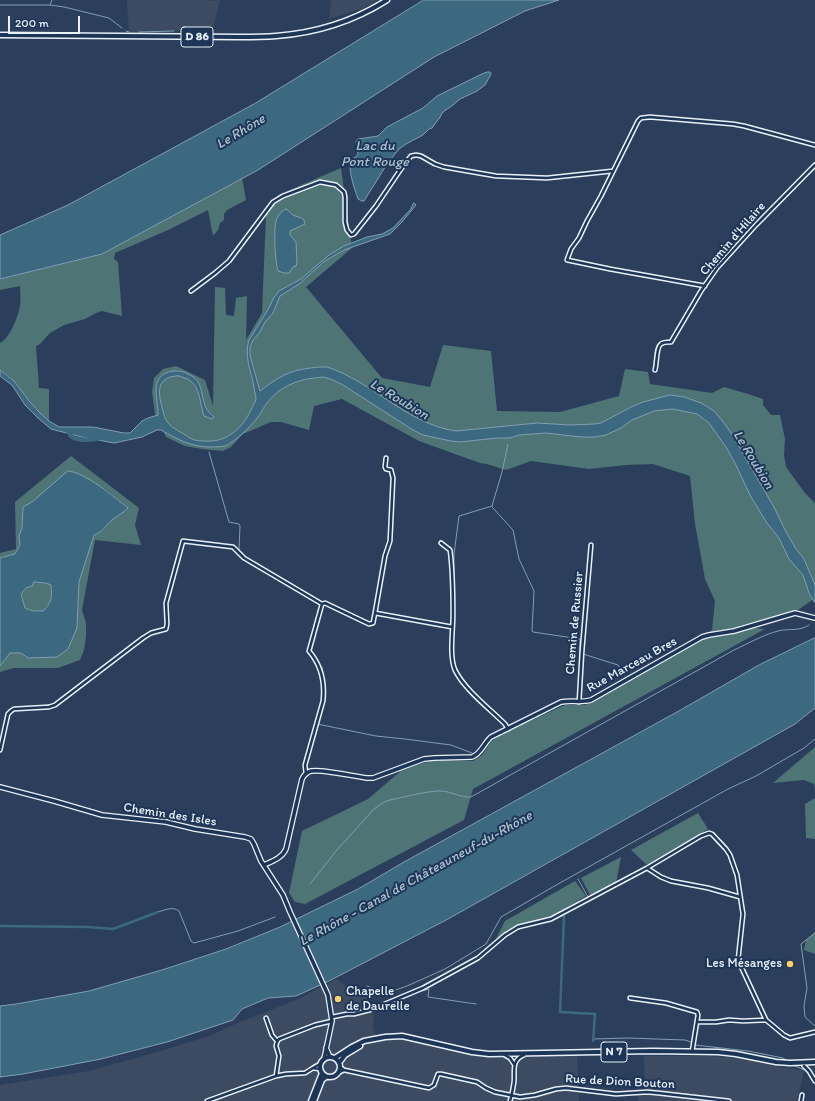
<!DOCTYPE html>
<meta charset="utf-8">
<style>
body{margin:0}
#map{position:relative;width:815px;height:1101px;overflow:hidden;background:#2b3f5c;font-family:Itim,sans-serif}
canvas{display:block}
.scale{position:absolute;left:8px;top:16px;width:72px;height:18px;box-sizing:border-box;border:2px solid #e8f1f8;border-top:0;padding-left:5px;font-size:12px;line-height:14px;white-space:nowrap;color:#e8f1f8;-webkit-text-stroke:3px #1d3557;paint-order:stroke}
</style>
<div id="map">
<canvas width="815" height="1101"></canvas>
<div class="scale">200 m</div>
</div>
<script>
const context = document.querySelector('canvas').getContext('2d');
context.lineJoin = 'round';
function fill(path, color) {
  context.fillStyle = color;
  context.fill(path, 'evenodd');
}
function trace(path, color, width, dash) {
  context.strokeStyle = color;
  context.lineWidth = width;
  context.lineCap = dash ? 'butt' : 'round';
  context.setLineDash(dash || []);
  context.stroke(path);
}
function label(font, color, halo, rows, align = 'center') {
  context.font = font + ' Itim,sans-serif';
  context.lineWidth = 4;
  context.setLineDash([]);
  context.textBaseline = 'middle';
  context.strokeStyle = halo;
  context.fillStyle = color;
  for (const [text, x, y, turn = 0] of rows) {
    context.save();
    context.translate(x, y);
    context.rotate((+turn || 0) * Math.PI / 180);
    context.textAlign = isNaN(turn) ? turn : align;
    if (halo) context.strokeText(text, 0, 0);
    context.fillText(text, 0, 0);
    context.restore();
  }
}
fill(new Path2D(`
 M127 0H210V1L220 0 213 29 129 33Z
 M331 0H378L361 9 329 19Z
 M337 979 351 990 368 992 364 1007 374 1015 373 1028 376 1035 405 1039 479 1056 508 1058 577 1056 579 1101H0V1085L89 1071 161 1051 212 1035 235 1024 296 1000Z
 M644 1056H706L738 1058 748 1059 769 1065 804 1071 797 1101H638L639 1090H645Z`), '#3c4b61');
fill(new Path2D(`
 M341 168 352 248 306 287 382 378 430 387 443 345 491 351 497 411 560 412 619 396 625 369 648 372 650 384 712 393 724 387 748 394 763 399V405L771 415H780L785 439 784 455 786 467 805 493 815 503V598L798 610 739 626 765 629 473 789 464 820 305 904 295 902 289 893 302 831 368 799 402 770 430 761 447 760 473 761 482 755 491 742 500 735 565 705H585L660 664 712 630 715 601 705 579 695 524 690 476 653 464 626 465 589 469 531 461 506 470 487 464 480 463 419 441 342 399 314 406 309 430 281 422H271L243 434 231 447 223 451 202 449 185 446 166 437 155 414 152 392 154 378 163 369 176 366 205 380 213 406 215 287 225 288 226 315 234 316 236 298 247 296 246 340 262 313 266 214 278 195Z
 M242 178 246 200 227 210 224 214V220L220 223 218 230 213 236 208 210 168 230 115 253 114 259 118 262 122 316 102 311 96 313 85 319 64 325 50 333 40 344 36 346 39 388 49 389V421L41 414 30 402 10 377 0 370V343C10 338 18 317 20 306 21 299 20 292 20 286L0 290V279L102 254Z
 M71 456 139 508 135 525 141 545 95 540 82 610 86 623V636L84 650 80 660 58 668H14L0 672V666L10 653H21L77 628 79 582 94 535C105 531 104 527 112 520 117 516 123 513 128 508L105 489 31 503 23 507 22 528 19 536 20 545 15 554 0 558V553L16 549 15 502Z
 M34 581C40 583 46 582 51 585 52 599 52 601 43 611H33L25 608 21 594 26 588Z
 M815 747V790L814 784 804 780 773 783Z
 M815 798V839L806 838 805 804Z
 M698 813 708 829 647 865 631 850Z
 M621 857 616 883 591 897 581 878Z
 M575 881 586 896 549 918 519 925 495 941 505 921Z
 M815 932V954L804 950 806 940Z`), '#4f7476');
const water = new Path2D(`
 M424 0H559L525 11 434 57 258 170 102 254 0 279V235L68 205 254 104Z
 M488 72H490L491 74 485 85 477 91 460 99 453 105 443 112 439 119 437 121 432 128 429 129 423 135 406 144 399 149 387 164 364 201H362L358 199C354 187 349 174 350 160L356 157 358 154 356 141 358 139 378 136 387 127 423 108 437 96 484 73Z
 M414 203 416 205 402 222 390 234 344 250 325 261 299 284 280 296 273 313 265 322 260 332 253 340 250 347V355L252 363 260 391C277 378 289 370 311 368 317 367 321 367 327 367 373 382 407 424 456 431L537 423 570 425 594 424 601 423 631 407 643 402 670 395 684 397 701 403 714 411 724 423 733 436 775 509 785 530 796 549 804 559 815 585V603L809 593 803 575 789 559 779 538 767 523 751 497 735 463 726 447 709 423 697 414 673 409 654 411 632 420 621 428 606 435 595 437H581L546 433 519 435 510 438H497L460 442 451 441 432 437 423 435 413 430 343 385C337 382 330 378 323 377 320 377 317 378 314 378 296 380 278 388 267 403 263 408 261 414 257 418 252 426 233 443 225 446 220 447 214 447 209 447 189 446 179 440 161 430H157L142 437 114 443 82 437 51 429 38 418 25 405 12 385 0 376V370L14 381 30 402 41 414 49 421 59 427H93L124 433H130L142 421 148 418 158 415C159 400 147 375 173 371 178 371 183 371 188 374 204 381 200 394 206 408 208 412 211 414 214 417L212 419 204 416C199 402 201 384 185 378 181 377 179 375 176 376 154 378 159 396 163 411 166 427 175 428 187 436 192 440 197 441 204 441 226 443 242 429 251 410 252 407 255 403 256 399 256 396 254 390 254 387 251 371 244 356 249 340L269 308 273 299 279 291 301 279 329 255 344 246 367 237 382 234 393 228 410 210Z
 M286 209C289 210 290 213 293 215 297 217 301 217 304 220L305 224 290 231V235L296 242 297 263 296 266 293 267 289 273H284L278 271C275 261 273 227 277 218 279 214 282 211 286 209Z
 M68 471C85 472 114 497 128 508 123 513 117 516 112 520 104 527 104 531 94 535L79 582 77 628 68 649 57 657 28 658 21 653H10L0 666V558L15 554 20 545 19 536 22 528 23 507 32 502ZM34 582C40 583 46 582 51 585 52 598 52 602 43 611H33L25 608 21 594 26 588 32 586Z
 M815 638V708L795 724 448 919 327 982 296 996 268 998 242 1009 233 1020 167 1042 101 1059 23 1074 0 1077V1006L16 1004 89 991 162 970 226 949 280 927 358 889 404 862 677 712 759 665Z`);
fill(water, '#3c6880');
trace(water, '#819fb0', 1);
trace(new Path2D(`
 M0 5H50L64 7 109 18 122 28
 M50 5 52 0
 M126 31 129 32
 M139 32 174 31
 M209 452 229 522 239 524 240 526 239 549 240 552
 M492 506 502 472 508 444
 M492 507 513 530 519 559 534 591 532 631 533 632 580 639 579 688
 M248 559 270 572
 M272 573 284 580
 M306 593 321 601
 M454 594V554L459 516 492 506
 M454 624C454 637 452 651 455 664 460 683 493 710 507 724
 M315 637 320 616
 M583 654 618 665 624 675
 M321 714C326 697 325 684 322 667
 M317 724 376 736 405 739 451 745 472 753
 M578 879 588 897
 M310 884 336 851 374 809 384 802 390 800C405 797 426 791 440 791 451 791 461 798 471 797L734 650C749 643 763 635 778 631 790 628 798 632 809 625
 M158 912C165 910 173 906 179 911L191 941 194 943 238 931 275 917
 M815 933 801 944 807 988 804 1006 805 1017 815 1026
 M367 986 387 993 407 986 445 969 486 944 501 917 558 884 728 789 756 776 804 748 815 739
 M422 991 429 989 428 997 476 1004
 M593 1039 628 1038 685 1040 691 1042
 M695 1045 748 1051 783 1058 788 1061
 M793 1065 804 1070`), '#819fb0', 1);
trace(new Path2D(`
 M564 916 560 1012 595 1014 593 1041
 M0 926 88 927 113 929 158 912`), '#3c6880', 2.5);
trace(new Path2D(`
 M67 430C69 432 70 434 71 436 79 442 91 440 100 438`), '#3c6880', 4.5);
const street = new Path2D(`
 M705 286 610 269 567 260 571 249 579 238 587 221 601 196 638 121 641 118 650 117 733 124 744 126 815 145
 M191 291 215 273 229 261 273 202 283 196 320 182 336 185 344 192 345 197V222L347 230 351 235 354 234 376 206 403 166 411 156 416 155 421 156 435 164 444 167 496 176 547 178 613 171
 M655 370C657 364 656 347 661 344 663 342 668 342 671 342L701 291 717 268 756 225 815 165
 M441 543 450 550C453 572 453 593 453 615 453 631 449 656 455 670 464 689 490 709 505 724L508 729
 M375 613 385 556 390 541 393 478 391 470 386 469 385 467 386 458
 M579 702 582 651 591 545
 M0 750 8 714 11 711 14 709 49 707 55 705 143 638 151 633 166 629 167 624 166 603 183 541 233 547 244 558 322 604
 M306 774 305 765 323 701C325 683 321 665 309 651L322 604 325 603 369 624 373 623 375 613 452 627
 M647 868 701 836 709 833 712 834 726 849 730 855 737 875 743 914 738 960 766 1020 784 1035 790 1038 815 1032
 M630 998 666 1003 697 1012 698 1015 692 1052
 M332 1017 347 1014H354L373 1009 423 988 478 958 505 935 518 927 551 919 647 868 661 877 671 881 708 888 740 897
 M266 1018 272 1035 277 1041
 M697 1022H716L729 1020 743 1021 766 1020
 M503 1054 510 1058 514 1064
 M804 1066 809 1071 815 1081
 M340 1067 344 1070 429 1088 434 1085 438 1074H441L477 1082 486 1088 495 1092 520 1097 535 1095 556 1089 566 1088 616 1094 647 1092 658 1093 729 1101
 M320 1069 313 1068 320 1064
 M338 1073 344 1070
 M276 1076 279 1056 276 1046 277 1042 279 1039 315 1025 332 1021
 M207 1101 276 1076 286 1074 305 1073 313 1068
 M510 1101C512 1095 513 1088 514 1082 515 1071 511 1060 524 1055
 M801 1101 802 1095`);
const secondary = new Path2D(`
 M0 787 54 801 102 815 166 822 195 829 245 837 251 839 254 844 261 861 283 895 290 912 328 995 332 1021 324 1059
 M264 865C273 861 282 858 286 849L302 779C304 775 307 772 311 771 321 769 354 776 366 778H373L424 759 434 758 472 757C481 754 484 743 491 737L561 702C571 700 581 703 591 700L702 637 709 635 734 631 795 613 815 618
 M326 1048 330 1057`);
const primary = new Path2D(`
 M0 35 239 37C251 37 264 37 276 36 315 33 354 21 387 0
 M320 1067a10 10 0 1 1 20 0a10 10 0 1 1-20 0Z
 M335 1058 352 1047 364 1041 385 1037 402 1036 472 1052 489 1054 653 1051 718 1052 736 1054 776 1062 790 1063 815 1062
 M339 1063 345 1055 360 1046
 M311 1101 322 1073
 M314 1101 322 1080 326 1077`);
trace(street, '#e8f1f8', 5.5);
trace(secondary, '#e8f1f8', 6);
trace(primary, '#e8f1f8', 7);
trace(street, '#1d3557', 2.5);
trace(secondary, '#1d3557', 3.5);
trace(primary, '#1d3557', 4);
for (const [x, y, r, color] of [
 [790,964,4,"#ffd166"],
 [338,999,4,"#ffd166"]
]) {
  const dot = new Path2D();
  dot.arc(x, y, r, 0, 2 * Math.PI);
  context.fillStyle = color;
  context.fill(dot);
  trace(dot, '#1d3557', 1.5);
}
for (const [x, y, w] of [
 [197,37,32],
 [614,1052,26]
]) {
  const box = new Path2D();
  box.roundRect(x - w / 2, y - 10, w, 20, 3);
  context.fillStyle = '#1d3557';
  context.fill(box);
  trace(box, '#e8f1f8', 1);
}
label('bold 12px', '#e8f1f8', null, [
 ["D 86",197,37],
 ["N 7",614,1052]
]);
label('13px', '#e8f1f8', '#1d3557', [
 ["Chemin d'Hilaire",733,239,-49],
 ["Chemin de Russier",575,623,-85],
 ["Rue Marceau Bres",632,665,-29],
 ["Chemin des Isles",170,815,9],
 ["Rue de Dion Bouton",620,1082,3]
]);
label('13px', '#e8f1f8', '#1d3557', [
 ["Les Mésanges",782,964],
 ["Chapelle",346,992,"left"],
 ["de Daurelle",346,1007,"left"]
], 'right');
label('italic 14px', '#acc1ce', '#1d3557', [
 ["Le Rhône",241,132,-31],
 ["Lac du",375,146],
 ["Pont Rouge",375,162],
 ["Le Roubion",399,400,31],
 ["Le Roubion",753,460,59],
 ["Le Rhône - Canal de Châteauneuf-du-Rhône",416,879,-29]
]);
</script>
